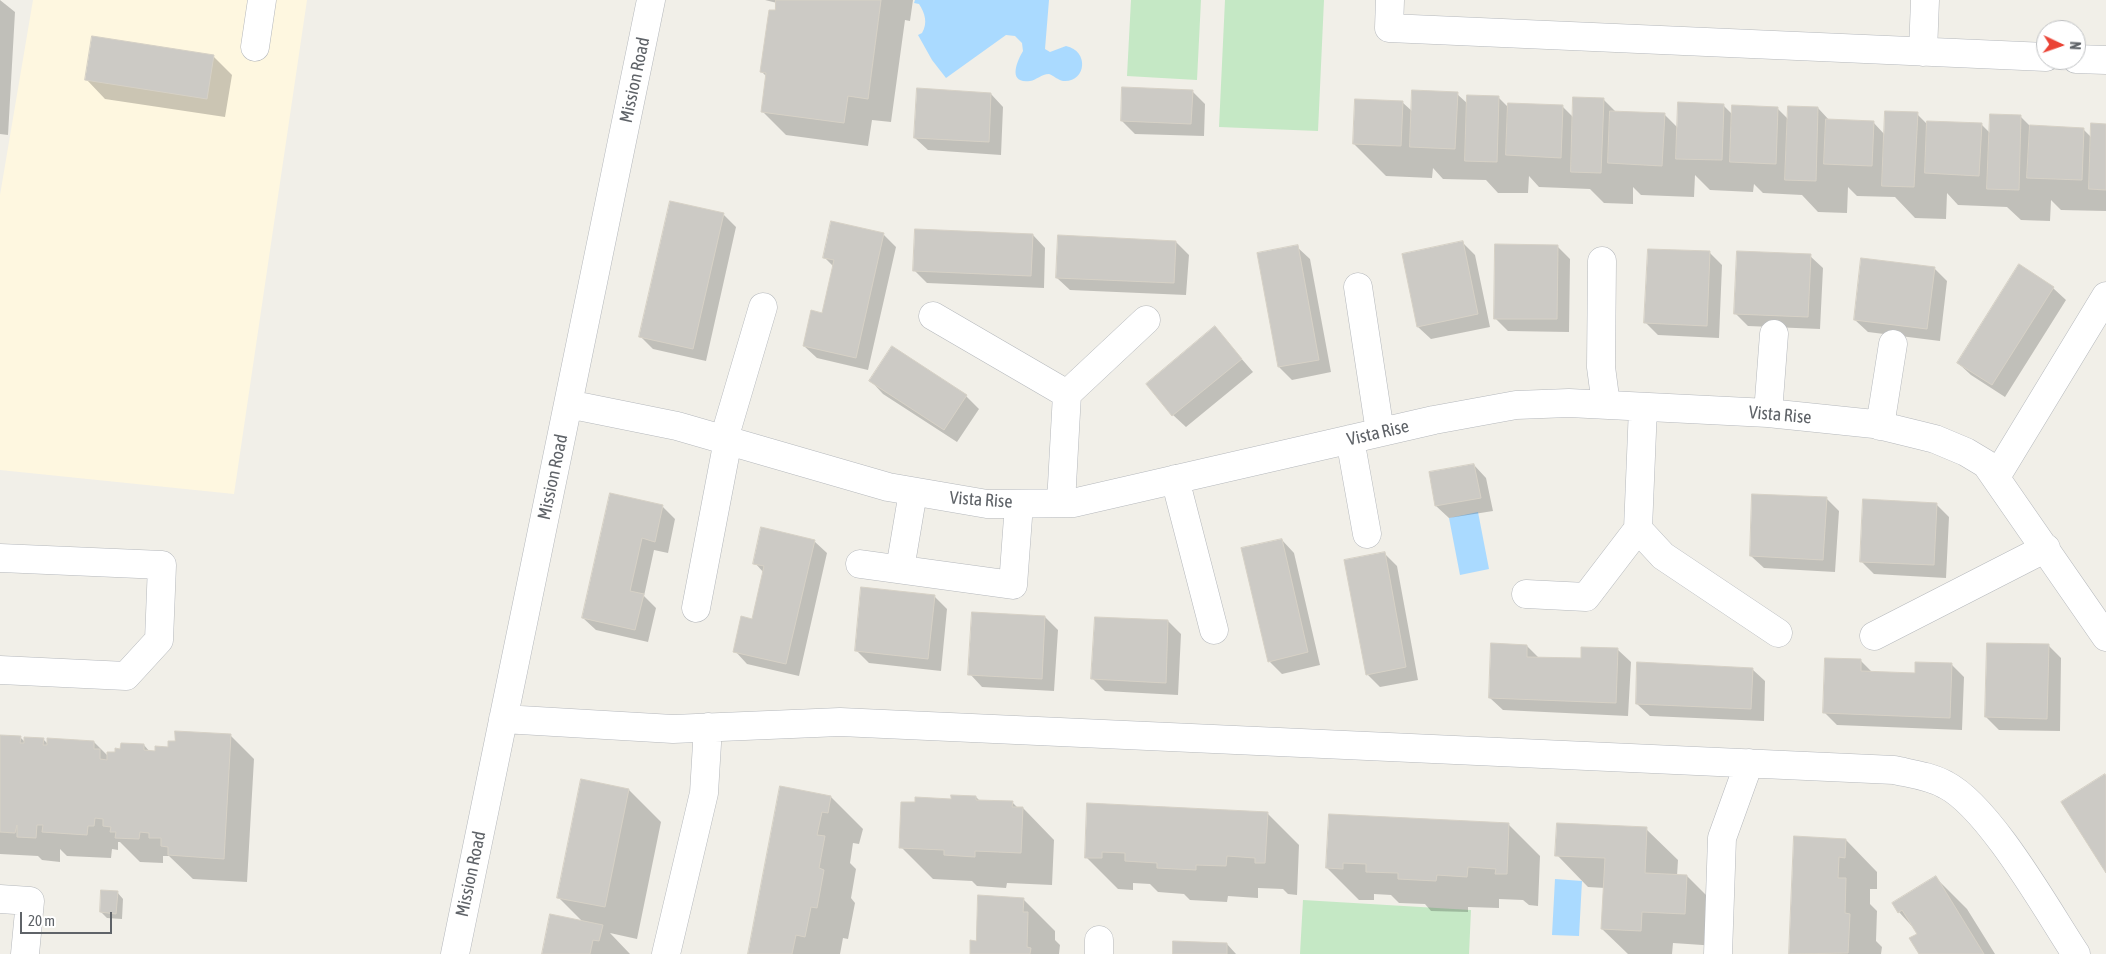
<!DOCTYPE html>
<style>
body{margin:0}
#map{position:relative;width:2106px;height:954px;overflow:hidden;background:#f1efe8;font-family:"Asap Condensed",sans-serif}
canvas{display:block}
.north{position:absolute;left:2036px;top:20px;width:50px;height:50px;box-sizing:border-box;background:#fff;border:1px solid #bfc1c3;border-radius:50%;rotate:93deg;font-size:14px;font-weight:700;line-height:20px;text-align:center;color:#5f6368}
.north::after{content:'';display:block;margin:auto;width:18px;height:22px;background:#ea4335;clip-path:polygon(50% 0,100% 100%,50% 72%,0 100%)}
.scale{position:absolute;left:20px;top:912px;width:92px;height:22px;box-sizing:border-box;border:2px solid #5f6368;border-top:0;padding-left:6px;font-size:15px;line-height:18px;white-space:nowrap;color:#5f6368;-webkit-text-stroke:4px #fff;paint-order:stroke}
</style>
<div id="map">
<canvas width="2106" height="954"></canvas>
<div class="north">N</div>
<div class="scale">20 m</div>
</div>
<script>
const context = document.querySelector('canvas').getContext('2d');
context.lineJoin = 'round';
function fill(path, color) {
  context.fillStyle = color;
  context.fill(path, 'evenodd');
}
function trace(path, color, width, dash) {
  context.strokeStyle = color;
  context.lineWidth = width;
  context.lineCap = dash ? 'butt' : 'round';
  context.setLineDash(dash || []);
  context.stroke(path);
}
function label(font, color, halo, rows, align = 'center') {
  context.font = font + ' "Asap Condensed",sans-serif';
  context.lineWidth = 4;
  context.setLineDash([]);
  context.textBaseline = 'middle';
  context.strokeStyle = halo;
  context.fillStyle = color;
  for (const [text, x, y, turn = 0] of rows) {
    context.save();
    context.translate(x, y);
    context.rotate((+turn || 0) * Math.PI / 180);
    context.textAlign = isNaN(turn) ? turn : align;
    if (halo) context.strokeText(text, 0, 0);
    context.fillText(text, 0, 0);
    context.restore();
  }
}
fill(new Path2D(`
 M33 0H307L234 494 0 470V195Z`), '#fef7e0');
fill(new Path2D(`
 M1131 0H1201L1197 80 1127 76Z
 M1225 0H1324L1318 131 1219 127Z
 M1303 900 1471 910 1469 954H1300Z`), '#c5e8c5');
fill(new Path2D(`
 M915 0H1049L1045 49 1050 52 1066 46C1090 51 1086 83 1063 81 1058 80 1054 76 1049 74 1041 74 1037 80 1030 81 1007 84 1017 61 1023 51L1022 43 1015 36 1006 35 946 78 932 60 918 35 922 33C928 23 925 13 919 4L914 3Z
 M1478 512 1489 569 1460 575 1449 518Z
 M1555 879 1582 881 1579 936 1552 935Z`), '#aadaff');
fill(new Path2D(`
 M0 0 15 12 8 135 0 134Z
 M765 0H913L910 21 905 20 891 122 872 120 868 146 786 135 762 111 767 77 761 71 777 3Z
 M213 56 232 75 225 117 105 99 87 80Z
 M1193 92 1205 104 1204 136 1135 134 1122 121Z
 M991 94 1003 107 1001 155 928 150 915 138Z
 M1457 94 1468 104 1498 97 1509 108 1562 106 1574 118 1603 99 1616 112 1664 114 1679 129 1723 105 1733 115 1777 108 1788 119 1818 108 1830 121 1873 122 1885 135 1917 114 1928 125 1981 124 1991 134 2020 116 2031 127 2083 129 2092 138 2106 125V211L2061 210 2051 200 2050 221 2021 220 2007 207 1958 205 1947 193 1946 219 1915 218 1895 197 1857 196 1848 187 1847 213 1818 212 1802 195 1763 193 1754 184 1753 192 1710 190 1695 175 1694 197 1641 195 1633 187V204L1604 203 1590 189 1539 187 1529 176 1528 193H1498L1486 180 1443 179 1433 168 1432 178 1386 176 1354 144 1402 102 1413 112Z
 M723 214 736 227 706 361 653 349 641 337Z
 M832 223 884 235 896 247 868 370 817 358 804 346 823 314 834 267 824 257Z
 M1033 235 1045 248 1044 288 927 283 914 270Z
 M1176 242 1189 255 1186 295 1070 290 1057 278Z
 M1462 242 1475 255 1490 327 1431 339 1418 327Z
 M1557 246 1570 259 1569 332 1508 331 1495 318Z
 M1297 247 1310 259 1331 372 1292 380 1279 367 1258 254Z
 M1710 253 1722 265 1719 338 1658 335 1646 323Z
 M1810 256 1823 268 1820 329 1748 326 1735 313Z
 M1934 268 1947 281 1940 341 1868 332 1855 320Z
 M2053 288 2066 300 2005 397 1971 375 1958 363Z
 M1215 328 1253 372 1186 427 1173 415Z
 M871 381 966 396 979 409 957 442 883 394Z
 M1474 465 1486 478 1493 511 1449 518 1436 506Z
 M611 495 663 507 675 519 668 553 654 550 644 596 656 608 648 642 596 630 583 618Z
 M1826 498 1839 511 1835 572 1764 568 1751 556Z
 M1936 504 1949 517 1946 578 1874 574 1861 561Z
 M1282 540 1294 553 1320 665 1282 674 1269 661Z
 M814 541 827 553 799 676 747 664 735 651 753 621 764 573 755 563Z
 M1385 554 1397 566 1418 680 1380 687 1367 674Z
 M935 597 947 609 941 671 869 663 856 650Z
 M1045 617 1058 630 1054 691 982 687 970 674Z
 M1168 621 1181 634 1178 695 1105 691 1093 679Z
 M1527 646 1539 658 1582 660V648L1618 650 1631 662 1628 716 1503 710 1490 698Z
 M2049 646 2061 658 2060 731 1999 730 1986 717Z
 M1861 661 1873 673 1916 675 1952 665 1964 677 1962 730 1837 725 1824 712Z
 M1752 669 1765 681 1764 721 1650 716 1637 704Z
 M230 735 254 759 247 882 193 879 169 856H163V863L140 862 120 842H118V850L112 849 111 858 67 856 60 849V862L42 860 38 856 0 854V736L20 737 25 742 43 739 48 744 94 742 109 757 144 745 150 752Z
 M582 780 629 790 661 822 637 939 610 933 630 954H543L583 922 558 897Z
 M781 788 831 797 863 829 859 844 853 843 850 863 856 869 851 898 855 903 848 939 843 938 840 954H749Z
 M976 797 980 801 1012 802 1018 808H1023L1054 840 1052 885 1007 883 1006 888 977 886 972 881 933 879 901 847 952 800Z
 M1089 805 1268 814 1299 845 1297 895 1288 894 1283 889 1258 888V898L1228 896 1227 902 1190 900 1184 894 1158 892 1150 884 1133 883V890L1118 889 1086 857Z
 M1330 816 1508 824 1540 856 1538 906 1529 905 1523 900 1499 899V908L1468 907V912L1431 911 1425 904 1399 903 1391 895 1374 894V900H1359L1327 868Z
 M1646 829 1678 860 1677 876H1687L1719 908 1717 946 1673 943 1672 954H1628L1602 929 1605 888 1588 887 1557 855Z
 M1796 838 1846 840 1877 872V889H1870V904L1877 911 1876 941 1882 947 1881 954H1790Z
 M1935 877 1967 909 1995 954H1920L1919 934 1899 912Z
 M117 892 123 899 122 919 107 918 101 912Z
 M1023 899 1055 931V940L1060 945 1059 954H971L977 942Z
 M1227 944 1236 954H1174Z`), '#0003');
const building = new Path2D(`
 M776 0H881L868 99 848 96 844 123 761 112 766 73 760 72 769 10H775Z
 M92 36 214 55 207 99 85 80Z
 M1122 87 1193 90 1191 124 1121 121Z
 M917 88 991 93 989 142 914 138Z
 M1412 90 1458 92 1455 149 1410 147Z
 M1467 95 1499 96 1497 162 1465 161Z
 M1573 97 1604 98 1601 173 1571 172Z
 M1355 99 1403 101 1401 146 1353 144Z
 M1678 102 1724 104 1722 160 1676 159Z
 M1508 103 1563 105 1561 158 1506 155Z
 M1732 105 1778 107 1776 164 1730 162Z
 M1788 106 1818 107 1816 181 1785 180Z
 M1610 111 1665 113 1662 166 1608 163Z
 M1885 111 1918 112 1914 187 1882 186Z
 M1990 114 2021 115 2019 190 1987 189Z
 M1826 119 1874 121 1872 166 1824 164Z
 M1927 121 1982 123 1979 176 1925 173Z
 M2091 123 2106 124V190L2089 189Z
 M2030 125 2084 128 2082 180 2027 178Z
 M670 201 724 213 693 349 639 337Z
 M831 221 884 233 856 358 803 346 811 310 822 313 834 260 823 258Z
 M915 229 1033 234 1031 276 913 271Z
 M1058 235 1176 241 1174 283 1056 278Z
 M1463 241 1478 314 1417 327 1402 254Z
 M1495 244 1558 245 1557 319H1494Z
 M1298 245 1319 360 1278 367 1257 253Z
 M1648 249 1710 251 1707 326 1644 323Z
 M1737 251 1811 254 1808 317 1734 314Z
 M1861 258 1935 267 1927 329 1854 320Z
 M2019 264 2054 287 1992 385 1957 363Z
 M1215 326 1242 359 1172 416 1146 384Z
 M892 346 967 395 944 430 869 381Z
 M1474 464 1481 498 1435 506 1429 472Z
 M610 493 663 505 655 542 642 538 630 591 644 594 635 630 582 618Z
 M1752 494 1827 497 1823 560 1750 556Z
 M1863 499 1937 503 1934 565 1860 562Z
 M761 527 815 540 786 664 733 652 741 616 752 619 764 566 753 564Z
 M1282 539 1308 652 1268 662 1241 548Z
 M1385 552 1406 667 1366 675 1344 560Z
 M861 587 935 595 928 659 855 651Z
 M972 612 1045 616 1042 679 968 675Z
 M1095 617 1168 620 1166 683 1091 679Z
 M1491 643 1527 645V657L1581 658V647L1618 648 1616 703 1489 698Z
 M1987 643 2049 644 2047 719 1985 717Z
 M1825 658 1861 659V671L1915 673V662L1952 663 1950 718 1823 713Z
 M1637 662 1753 668 1751 709 1636 704Z
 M175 731 231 734 224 859 168 855V847L161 846V838H149V833L140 832 139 839 115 838 116 832H110L111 827 103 826V819L95 818 94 826H88L87 835 42 832 43 825H37L36 838 17 837V825L15 833 0 832V735L21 736 20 743H24V737L44 738 43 745H47V738L94 741V749H100V759L107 760V752H115V748L120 749 121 743 144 744V750L155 751V746L168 747V741H175Z
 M2105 774 2106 776V873L2061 802Z
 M581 779 629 789 605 907 557 898Z
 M780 786 831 796 828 813 822 812 817 835 825 836 819 868 824 870 817 908 811 907 805 937 796 935 792 954H748Z
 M951 795 976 796V800L1013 801 1012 807H1023L1021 853 975 851V857L944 855V850L899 848 901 802H915V797L951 799Z
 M1087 803 1268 812 1265 863H1255V858L1227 856 1226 866 1196 865V870L1157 868V863L1125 861V853L1102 852V858H1085Z
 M1329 814 1509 823 1507 874H1495L1496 869 1468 867 1467 877 1437 875 1436 881 1398 879V873L1366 872V864L1343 863V869L1326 868Z
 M1557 823 1647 827 1645 873 1687 875 1685 914 1642 912 1641 931 1601 929 1605 858 1555 856Z
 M1794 836 1846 839 1845 858 1839 857 1838 878H1846L1845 913 1850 914 1848 953 1789 954Z
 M1936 876 1984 954H1919L1909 938 1917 934 1902 910 1898 913 1892 903Z
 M101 890 118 891 116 914 100 912Z
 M978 895 1024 898 1023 912H1028L1027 947 1031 948 1030 954H970V940L976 941Z
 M550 914 603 925 599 941 593 940 590 954H542Z
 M1173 941 1227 943V954H1173Z`);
fill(building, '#cccac5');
trace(building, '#d6d1c6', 1);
const minor = new Path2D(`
 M1390 0 1389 28 2046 57
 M255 47 262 0
 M1923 52 1925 0
 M2076 59 2106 60
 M1602 261 1601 367 1606 405
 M1358 287 1380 432
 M933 316 1067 394 1146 320
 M568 404 677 426 888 487 987 504 1073 503 1434 420 1516 405 1569 403 1768 413 1874 424 1935 439 1966 452 1986 464 2106 637
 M1768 413 1774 334
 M1880 426 1893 344
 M724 439 763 307
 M1350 439 1367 534
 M1996 477 2106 296
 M1175 479 1214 630
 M1061 503 1067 394
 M1638 529 1663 556 1778 633
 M0 558 162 565 159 640 126 676 0 670
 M860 564 1013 585 1019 504
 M900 569 913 492
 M1526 594 1586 597 1638 529 1643 407
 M696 608 728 440
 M1874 636 2046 548
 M503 719 673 729 840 722 1894 770C1912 774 1930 776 1946 785 1990 808 2047 910 2076 954
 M0 899 30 901 25 954
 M455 954 651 0
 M666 954 704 793 708 727
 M1099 954V940
 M1718 954 1722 838 1749 763`);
trace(minor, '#b5b8bc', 29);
trace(minor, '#fff', 28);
label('18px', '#5f6368', '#fff', [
 ["Mission Road",635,80,-78],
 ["Vista Rise",1780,415,5],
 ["Vista Rise",1378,433,-13],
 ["Mission Road",553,477,-78],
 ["Vista Rise",981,500,4],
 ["Mission Road",471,874,-78]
]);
</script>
